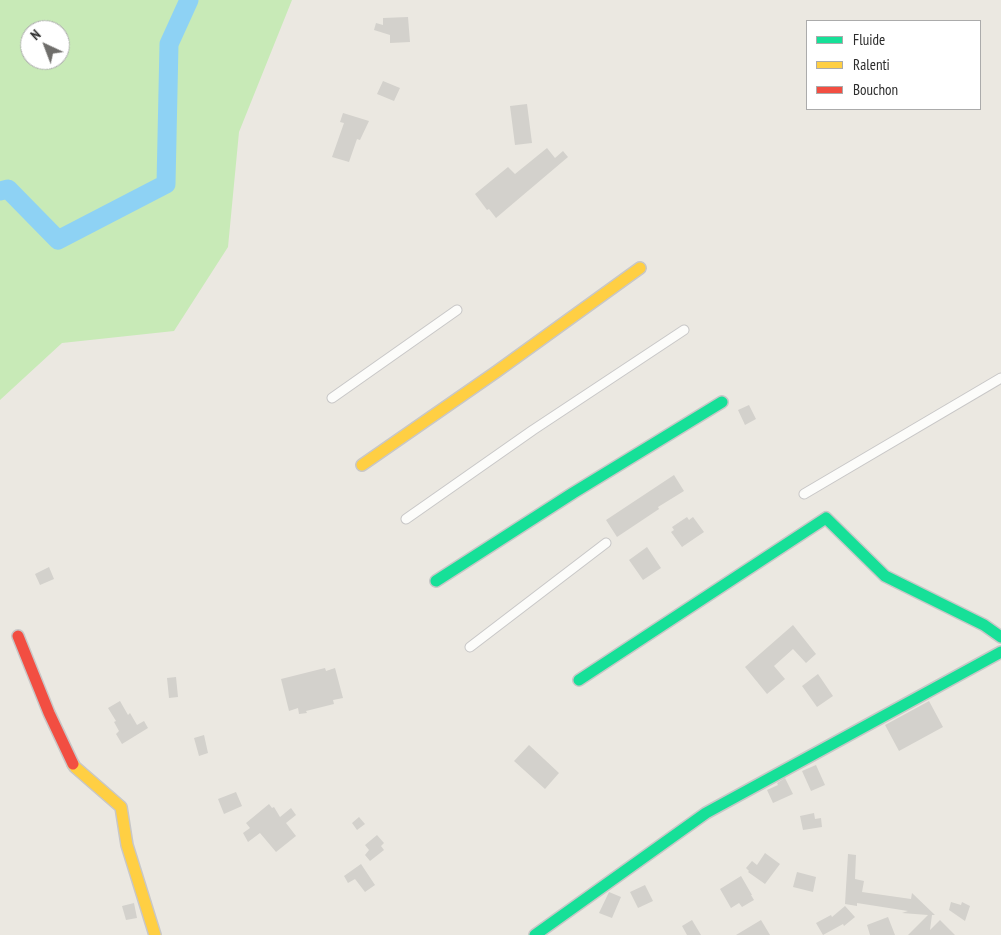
<!DOCTYPE html>
<style>
body{margin:0}
#map{position:relative;width:1001px;height:935px;overflow:hidden;background:#ebe8e1;font-family:"PT Sans Narrow",sans-serif}
canvas{display:block}
.legend{position:absolute;left:806px;top:20px;width:175px;height:90px;box-sizing:border-box;background:#fff;border:1px solid #ababab;margin:0;padding:6px 9px;list-style:none;font-size:15px;color:#2c2c2c}
.legend li{display:flex;align-items:center;gap:10px;height:25px}
.legend b{width:25px;border:1px solid #ababab}
.north{position:absolute;left:20px;top:20px;width:50px;height:50px;box-sizing:border-box;background:#fff;border:1px solid #ababab;border-radius:50%;rotate:317deg;font-size:14px;font-weight:700;line-height:20px;text-align:center;color:#2c2c2c}
.north::after{content:'';display:block;margin:auto;width:18px;height:22px;background:#6f6e6b;clip-path:polygon(50% 0,100% 100%,50% 72%,0 100%)}
</style>
<div id="map">
<canvas width="1001" height="935"></canvas>
<ul class="legend">
<li><b style="height:6px;background:#16e098"></b>Fluide</li>
<li><b style="height:6px;background:#ffcf43"></b>Ralenti</li>
<li><b style="height:6px;background:#f24e42"></b>Bouchon</li>
</ul>
<div class="north">N</div>
</div>
<script>
const context = document.querySelector('canvas').getContext('2d');
context.lineJoin = 'round';
function fill(path, color) {
  context.fillStyle = color;
  context.fill(path, 'evenodd');
}
function trace(path, color, width, dash) {
  context.strokeStyle = color;
  context.lineWidth = width;
  context.lineCap = dash ? 'butt' : 'round';
  context.setLineDash(dash || []);
  context.stroke(path);
}
fill(new Path2D(`
 M0 0H292L239 132 228 247 174 331 62 343 0 400ZM30 30H60V60H30Z`), '#c8eab7');
trace(new Path2D(`
 M0 191 8 189 58 240 166 184 169 44 189 0`), '#8ed2f4', 19);
fill(new Path2D(`
 M408 17 410 42 390 43V35L374 30 376 23 383 25V18Z
 M383 81 400 88 394 101 377 94Z
 M527 104 532 143 515 145 510 106Z
 M343 113 369 121 360 140 357 139 349 162 332 157 344 123 340 122Z
 M547 148 555 158 563 151 568 157 496 218 489 209 487 210 475 194 508 167 515 174Z
 M749 405 756 419 745 425 738 410Z
 M674 475 684 491 658 507 659 509 617 537 606 520Z
 M687 517 689 520 693 517 704 532 682 547 671 532 674 530 672 527Z
 M647 547 661 568 643 580 629 560Z
 M49 567 54 579 40 585 35 574Z
 M793 625 816 654 806 663 793 649 774 666 785 679 767 694 745 667Z
 M325 668 326 671 335 668 343 698 333 700 334 704 306 711 307 713 299 714 298 708 289 711 281 679Z
 M818 674 833 696 817 707 802 686Z
 M176 677 178 697 169 698 167 678Z
 M120 701 128 715 130 713 137 725 144 721 148 728 122 744 116 734 119 731 114 722 116 721 108 708Z
 M929 701 943 727 899 751 885 725Z
 M204 735 208 753 199 756 194 738Z
 M529 745 559 773 545 789 514 761Z
 M816 765 825 785 811 791 802 771Z
 M785 778 793 794 773 803 767 790 778 785 777 783Z
 M236 792 242 806 224 814 218 799Z
 M269 804 272 808 274 807 280 817 291 808 296 815 286 823 296 836 276 852 260 833 248 842 243 833 250 828 246 823Z
 M814 813 815 819 821 818 822 827 803 830 800 816Z
 M359 817 365 824 357 830 352 823Z
 M377 835 384 843 381 846 384 850 370 861 365 855 369 850 365 845Z
 M765 853 780 864 765 884 748 872 749 871 746 868 752 861 757 865Z
 M848 854 856 855 855 879 864 881 862 892 911 899 912 893 935 915H932L930 930 940 920 955 935H908L928 915 902 913 908 911 857 903V906L845 904Z
 M361 864 375 885 365 892 355 879 348 883 344 876Z
 M797 872 816 877 813 892 793 887Z
 M741 876 752 895H751L754 900 742 907 739 903 731 908 720 889Z
 M645 885 653 901 638 908 630 892Z
 M609 892 621 897 612 918 599 913Z
 M951 902 961 905 962 902 970 906 965 921 949 910Z
 M134 903 137 918 126 920 122 906Z
 M845 906 855 917 844 926 843 924 823 935 816 923 831 915 832 917Z
 M888 917 895 935H870L867 925Z
 M692 920 701 935H687L682 926Z
 M761 920 770 935H736Z`), '#d3d1cc');
const street = new Path2D(`
 M332 398 457 310
 M804 494 1001 378
 M406 519 533 430 684 330
 M470 647 606 543`);
const fast = new Path2D(`
 M436 581 573 493 722 402
 M579 680 826 518 885 576 984 625 1001 637
 M535 935 706 813 1001 652`);
const slow = new Path2D(`
 M362 465 496 372 640 268
 M73 764 75 767 121 807 127 845 155 935`);
const jam = new Path2D(`
 M18 636 49 713 73 764`);
trace(street, '#c8c7c7', 11);
trace(fast, '#c8c7c7', 14);
trace(slow, '#c8c7c7', 14);
trace(jam, '#c8c7c7', 14);
trace(street, '#fcfcfa', 9);
trace(fast, '#16e098', 11);
trace(slow, '#ffcf43', 11);
trace(jam, '#f24e42', 11);
</script>
